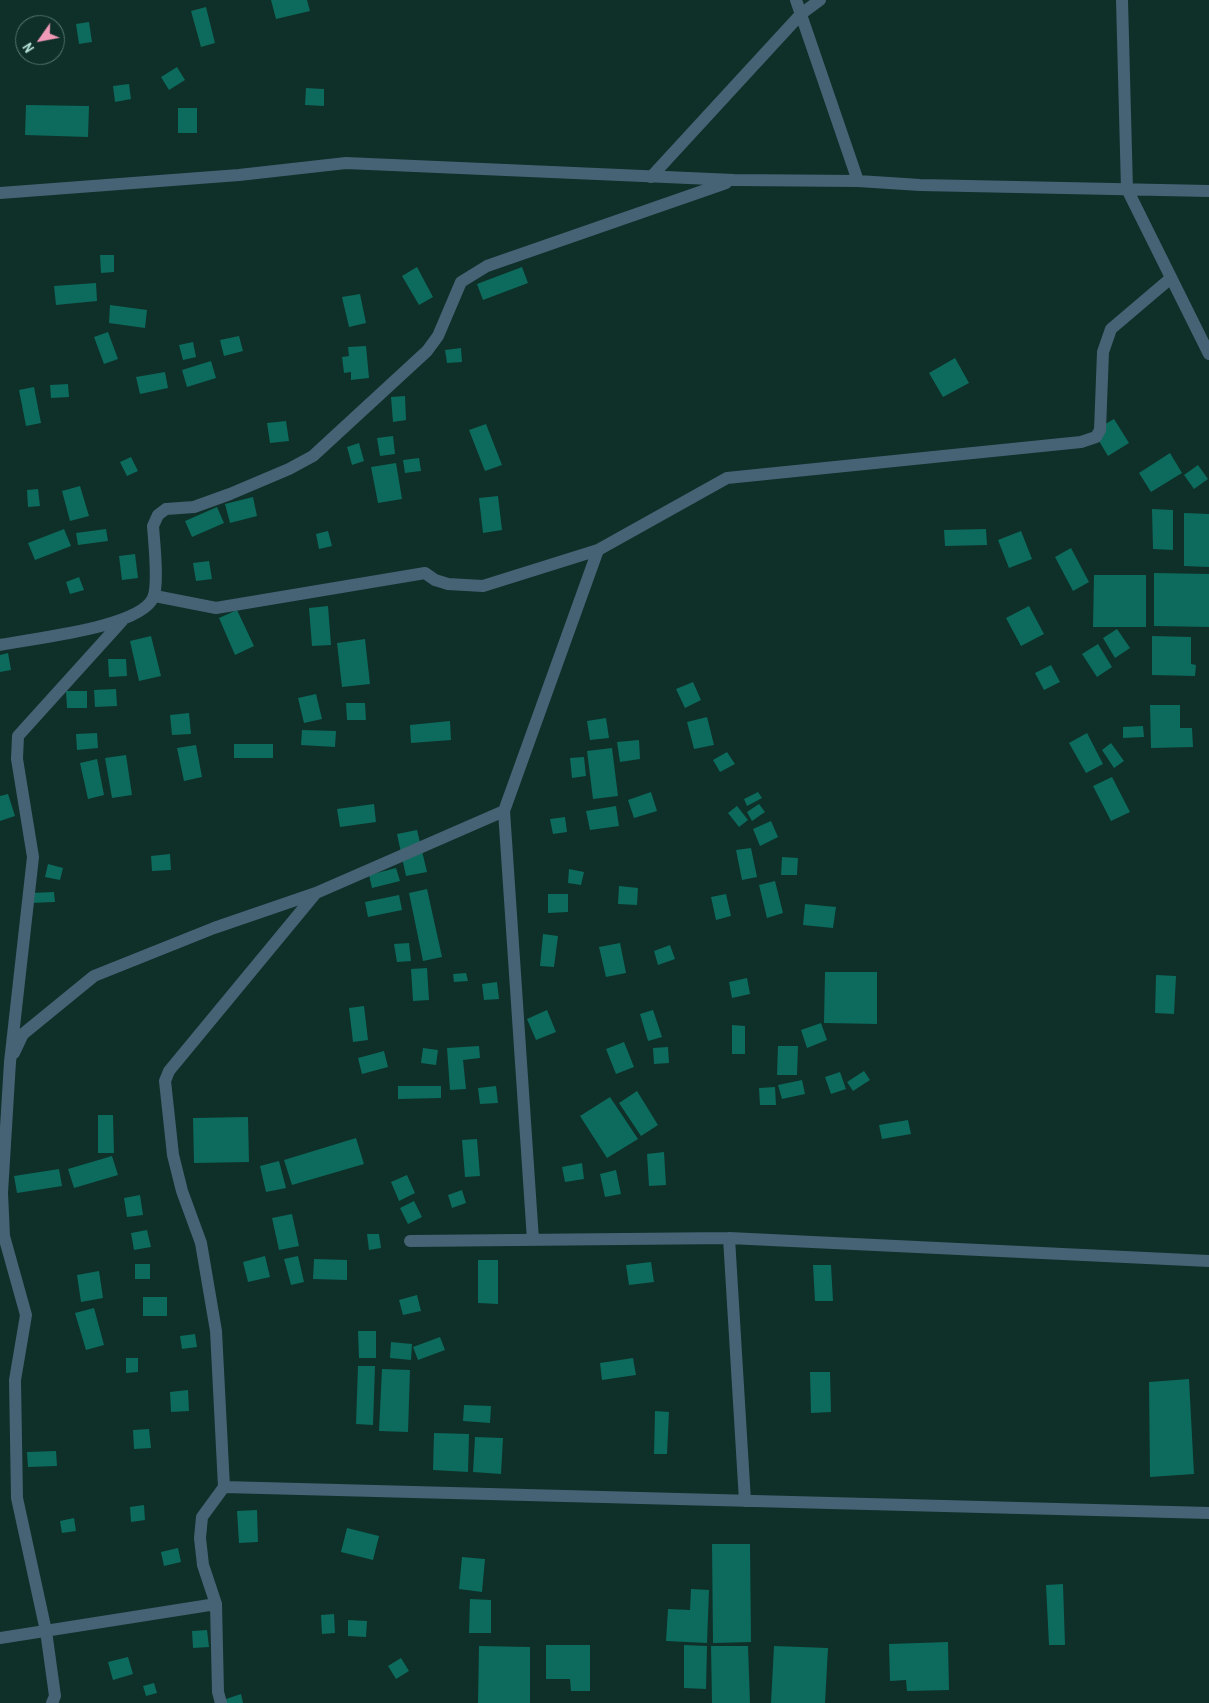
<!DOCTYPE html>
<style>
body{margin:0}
#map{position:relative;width:1209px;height:1703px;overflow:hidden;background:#0f2f29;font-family:"Archivo Narrow",sans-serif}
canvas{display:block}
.north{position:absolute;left:15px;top:15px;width:50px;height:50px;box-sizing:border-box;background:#0f2f29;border:1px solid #537970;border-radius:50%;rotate:237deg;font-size:14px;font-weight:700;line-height:20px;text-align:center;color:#b9e7db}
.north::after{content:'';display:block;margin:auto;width:18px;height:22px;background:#f09ab7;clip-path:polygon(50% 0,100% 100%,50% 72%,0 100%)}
</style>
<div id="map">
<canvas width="1209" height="1703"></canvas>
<div class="north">N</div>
</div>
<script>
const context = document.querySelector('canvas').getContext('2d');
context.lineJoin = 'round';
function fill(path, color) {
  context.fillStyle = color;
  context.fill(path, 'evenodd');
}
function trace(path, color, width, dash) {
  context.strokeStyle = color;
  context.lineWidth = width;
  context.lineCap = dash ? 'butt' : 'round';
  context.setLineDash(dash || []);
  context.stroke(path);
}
fill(new Path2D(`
 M271 0H307L310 11 276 19Z
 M206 7 215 43 201 47 191 11Z
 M89 22 92 42 79 44 76 24Z
 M177 67 185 80 169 90 161 77Z
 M129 84 131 99 115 102 113 86Z
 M306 88 324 89V106L305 105Z
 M26 105 89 106 88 137 25 135Z
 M178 108H197V133H178Z
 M100 255H114V272L101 273Z
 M417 267 433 297 419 305 402 276Z
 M522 267 528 283 483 300 477 284Z
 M96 283 97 301 56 305 54 286Z
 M360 294 366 323 349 327 342 297Z
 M110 305 147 310 145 328 109 323Z
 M108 332 118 359 104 364 94 337Z
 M239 336 243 351 224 356 220 340Z
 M193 342 196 357 183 360 179 345Z
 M366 346 369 378 351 380V372L344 373 342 357 349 356 348 347Z
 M461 348 462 362 447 363 445 350Z
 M955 358 969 383 943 397 929 373Z
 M211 361 216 378 187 387 182 370Z
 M165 372 168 388 140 394 136 377Z
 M68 384 69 397 51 398 50 385Z
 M34 387 41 423 26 426 19 390Z
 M405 396 406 420 393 422 391 397Z
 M1114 419 1129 443 1108 456 1093 431Z
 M286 421 289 441 270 443 267 423Z
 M486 424 502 465 485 471 469 430Z
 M393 436 395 454 380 456 377 438Z
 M359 443 364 461 352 465 347 447Z
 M1170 453 1182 473 1151 492 1139 473Z
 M131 457 138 471 127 476 120 462Z
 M419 458 421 471 405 473 403 460Z
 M396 463 402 499 378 503 371 467Z
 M1198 465 1208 479 1194 489 1184 475Z
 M80 486 89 516 70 521 62 491Z
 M38 489 40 506 28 507 27 490Z
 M498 496 502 530 483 533 479 498Z
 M253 497 257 516 230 523 225 504Z
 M217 507 224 523 192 537 185 521Z
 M1152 509 1173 510V550L1153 549Z
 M1184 513 1209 514V567L1184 566Z
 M64 529 71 546 35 560 28 543Z
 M106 529 108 541 78 545 76 533Z
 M986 529 987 545 945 546 944 530Z
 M328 531 332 546 319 549 316 534Z
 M1021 531 1032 559 1009 568 998 540Z
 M1071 548 1089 582 1073 591 1055 557Z
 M135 554 138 578 122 580 119 556Z
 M209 561 212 579 196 581 193 563Z
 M1154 573 1209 574V627L1154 626Z
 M1094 575H1146V627H1093Z
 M79 577 84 590 70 594 66 582Z
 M328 606 331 645 312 646 309 608Z
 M1029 606 1044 634 1021 646 1006 618Z
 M237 610 254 646 235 655 219 618Z
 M1117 629 1130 648 1115 658 1103 638Z
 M151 636 161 676 139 681 130 641Z
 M1152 636 1191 637V664L1196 665 1195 676 1152 675Z
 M365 639 370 684 342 687 337 643Z
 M1098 644 1112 667 1097 677 1082 654Z
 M8 653 11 670 0 672V655Z
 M108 659H126L127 676 109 677Z
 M1051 665 1060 682 1044 690 1035 673Z
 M693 682 701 700 685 708 676 689Z
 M116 689 117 706 95 707 94 690Z
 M66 691H87V708H67Z
 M316 694 322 719 304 723 298 698Z
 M346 703H365L366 720H347Z
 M1150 705H1180V728H1192L1193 747 1151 748Z
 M189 713 191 734 172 735 170 715Z
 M707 717 714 745 694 749 687 722Z
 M606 718 609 738 590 740 587 721Z
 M450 721 451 740 411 743 410 725Z
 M1143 726 1144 737 1123 738V727Z
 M302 730 336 731 335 747 301 745Z
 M97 733 98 748 77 750 76 734Z
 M1087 733 1103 764 1086 773 1069 743Z
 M639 740 640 759 620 762 617 742Z
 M1111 743 1124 761 1114 768 1102 750Z
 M234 744H273V758H234Z
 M196 745 202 777 184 781 177 748Z
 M612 748 618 796 593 799 587 751Z
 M727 752 735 764 720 772 713 760Z
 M126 755 132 795 112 798 105 758Z
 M584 757 586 776 572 778 570 758Z
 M97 759 104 795 88 799 80 763Z
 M1112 777 1130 812 1111 821 1093 786Z
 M651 792 657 811 634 818 628 800Z
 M758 792 762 798 747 806 744 799Z
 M8 794 15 816 0 821V796Z
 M374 804 376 822 340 827 337 809Z
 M759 804 765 812 752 821 747 812Z
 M616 806 619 826 590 830 586 811Z
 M737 806 748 820 739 827 728 813Z
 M565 817 567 832 553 834 550 819Z
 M771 821 778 837 760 846 753 829Z
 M417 830 427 872 406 876 397 834Z
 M751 848 757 877 742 880 736 850Z
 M170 854 171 870 152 871 151 856Z
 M782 857 798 858 797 875H781Z
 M48 864 63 868 60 880 45 877Z
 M396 868 400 881 372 888 369 875Z
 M569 869 584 872 581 885 568 883Z
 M775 881 783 913 767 918 759 885Z
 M619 886 638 888 637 905 618 904Z
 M427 889 442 957 423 961 409 893Z
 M54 892 55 902 30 903V893Z
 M548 894H568V912L548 913Z
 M726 894 731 916 716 920 711 897Z
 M399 895 402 910 368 917 365 902Z
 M805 904 836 907 833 928 803 925Z
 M543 934 558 936 554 967 540 966Z
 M409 943 411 961 397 962 394 944Z
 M620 943 626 973 606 977 599 947Z
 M670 945 675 959 658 965 654 951Z
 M427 968 429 1000 413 1001 411 969Z
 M825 972H877V1024L824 1023Z
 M466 973 468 981 454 982 453 974Z
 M1156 975 1176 976 1174 1014 1155 1013Z
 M747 978 750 994 732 998 729 982Z
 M497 982 499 999 484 1000 482 984Z
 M364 1006 368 1040 353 1042 349 1008Z
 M547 1010 556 1032 536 1040 527 1019Z
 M653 1010 662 1037 648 1041 640 1014Z
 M821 1023 827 1040 807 1048 801 1030Z
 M732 1025 745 1026V1054H732Z
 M624 1042 634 1067 616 1074 606 1049Z
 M479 1046 480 1058 463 1060 466 1089 450 1090 447 1048Z
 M778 1046H798L797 1075H777Z
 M668 1047 669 1063 654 1064 653 1048Z
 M423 1048 438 1050 436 1065 421 1063Z
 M384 1051 388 1067 362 1074 358 1058Z
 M864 1071 870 1080 853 1091 847 1082Z
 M840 1072 846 1089 831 1094 825 1077Z
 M802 1080 805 1094 782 1099 778 1085Z
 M398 1086H441V1098L398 1099Z
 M496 1086 498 1103 480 1104 478 1088Z
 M775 1087 776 1105H760L759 1088Z
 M637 1091 658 1125 641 1136 619 1103Z
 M610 1097 638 1139 607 1158 580 1116Z
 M98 1115H113L114 1153H98Z
 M248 1117 249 1162 194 1163 193 1118Z
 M908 1120 911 1134 882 1139 879 1125Z
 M356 1138 364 1164 292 1185 284 1160Z
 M477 1139 480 1176 465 1177 462 1140Z
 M664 1152 666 1185 649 1186 647 1154Z
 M112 1156 118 1175 74 1188 68 1169Z
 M279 1161 286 1188 266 1192 260 1166Z
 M582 1163 584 1179 565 1182 562 1167Z
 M59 1169 62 1186 17 1193 14 1176Z
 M616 1170 621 1194 605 1197 600 1174Z
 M407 1175 415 1193 399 1201 391 1182Z
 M462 1190 466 1203 452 1208 448 1195Z
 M140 1195 143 1215 127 1217 124 1198Z
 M414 1201 422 1217 408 1224 400 1208Z
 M292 1214 299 1246 279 1250 272 1218Z
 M147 1230 151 1247 134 1250 131 1233Z
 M367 1234H379L381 1248 369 1250Z
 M265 1256 270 1277 248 1282 243 1262Z
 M298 1256 304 1282 291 1285 284 1259Z
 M314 1259 347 1260V1280L313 1279Z
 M478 1260H498V1304L478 1303Z
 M651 1262 654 1282 629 1285 626 1265Z
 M135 1264H150V1279H135Z
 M813 1265H831L833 1301H815Z
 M99 1271 103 1298 81 1302 77 1275Z
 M417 1295 421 1311 403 1315 399 1300Z
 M143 1297H167V1316H143Z
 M94 1308 104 1345 86 1350 75 1313Z
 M358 1331H376V1358H359Z
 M195 1334 197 1347 182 1349 180 1336Z
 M440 1337 445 1350 418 1360 413 1347Z
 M391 1342 412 1344 411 1360 390 1358Z
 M126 1358H138V1372L126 1373Z
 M633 1358 636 1375 602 1380 600 1363Z
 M358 1366H375L373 1425 356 1424Z
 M382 1369 410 1370 408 1432 379 1431Z
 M810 1372H830L831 1412 811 1413Z
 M1189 1379 1194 1474 1150 1477 1149 1382Z
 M188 1390 189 1411 171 1412 170 1392Z
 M464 1405 491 1406 490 1423 463 1421Z
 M655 1411 669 1412 667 1454H654Z
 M149 1429 151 1448 134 1449 133 1430Z
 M434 1433 469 1434 468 1472 433 1470Z
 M475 1437 503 1438 501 1474 473 1472Z
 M56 1451 57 1466 28 1467 27 1452Z
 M144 1505 145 1520 131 1522 130 1507Z
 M257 1510 258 1542 239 1543 237 1511Z
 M74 1518 76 1531 62 1533 60 1521Z
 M347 1528 379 1536 373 1560 341 1552Z
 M712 1544H750L751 1642 713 1643Z
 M178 1548 181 1562 164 1566 161 1552Z
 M462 1557 485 1559 482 1592 459 1589Z
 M1063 1584 1065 1645H1049L1046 1585Z
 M691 1589 709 1590 707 1643 666 1641 668 1609 690 1610Z
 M470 1599 491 1600V1633H469Z
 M334 1614 335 1633 322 1634 321 1615Z
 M348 1620 367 1621 366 1637 348 1636Z
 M207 1630 209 1647 193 1648 192 1631Z
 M948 1642 949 1690 907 1691 906 1680 890 1681 889 1644Z
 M546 1645H590V1691H571L570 1679H546Z
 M684 1645 707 1646 706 1689 684 1688Z
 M479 1646 530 1647V1703H478Z
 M711 1646H748L750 1703H712Z
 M774 1646 828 1648 825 1703H771Z
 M128 1657 133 1674 113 1680 108 1662Z
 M401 1658 409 1671 396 1679 388 1666Z
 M154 1683 157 1693 146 1696 143 1686Z
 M241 1694 243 1703H214Z`), '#0c6b5c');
trace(new Path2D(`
 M796 0 858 181
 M1122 0 1127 189 1209 354
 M651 177 801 14 820 0
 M0 193 239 175 346 163 734 180 858 181 920 185 1209 191
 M155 596 216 608 425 573 435 580 448 584 483 586 598 550 727 478 1081 442 1096 437 1100 430 1103 352 1111 329 1171 278
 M0 645C33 638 139 628 153 598 159 585 154 541 153 526L158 515 166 509 194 507 230 494 289 469 313 456 427 351 438 336 461 282 487 266 726 183
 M504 811 533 1240
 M14 1053 23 1034 94 976 214 928 316 893 504 811 598 550
 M729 1238 745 1501
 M410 1241 729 1238 1209 1261
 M224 1487 1209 1513
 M0 1638 216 1604
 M52 1703 55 1696 46 1631 17 1498 15 1380 26 1315 4 1236 2 1193 10 1062 33 857 17 759 18 736 122 621
 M221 1703 218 1692 216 1604 203 1565 200 1538 202 1517 224 1487 216 1331 201 1243 182 1191 173 1155 165 1081 169 1071 316 893`), '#466275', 12);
</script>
